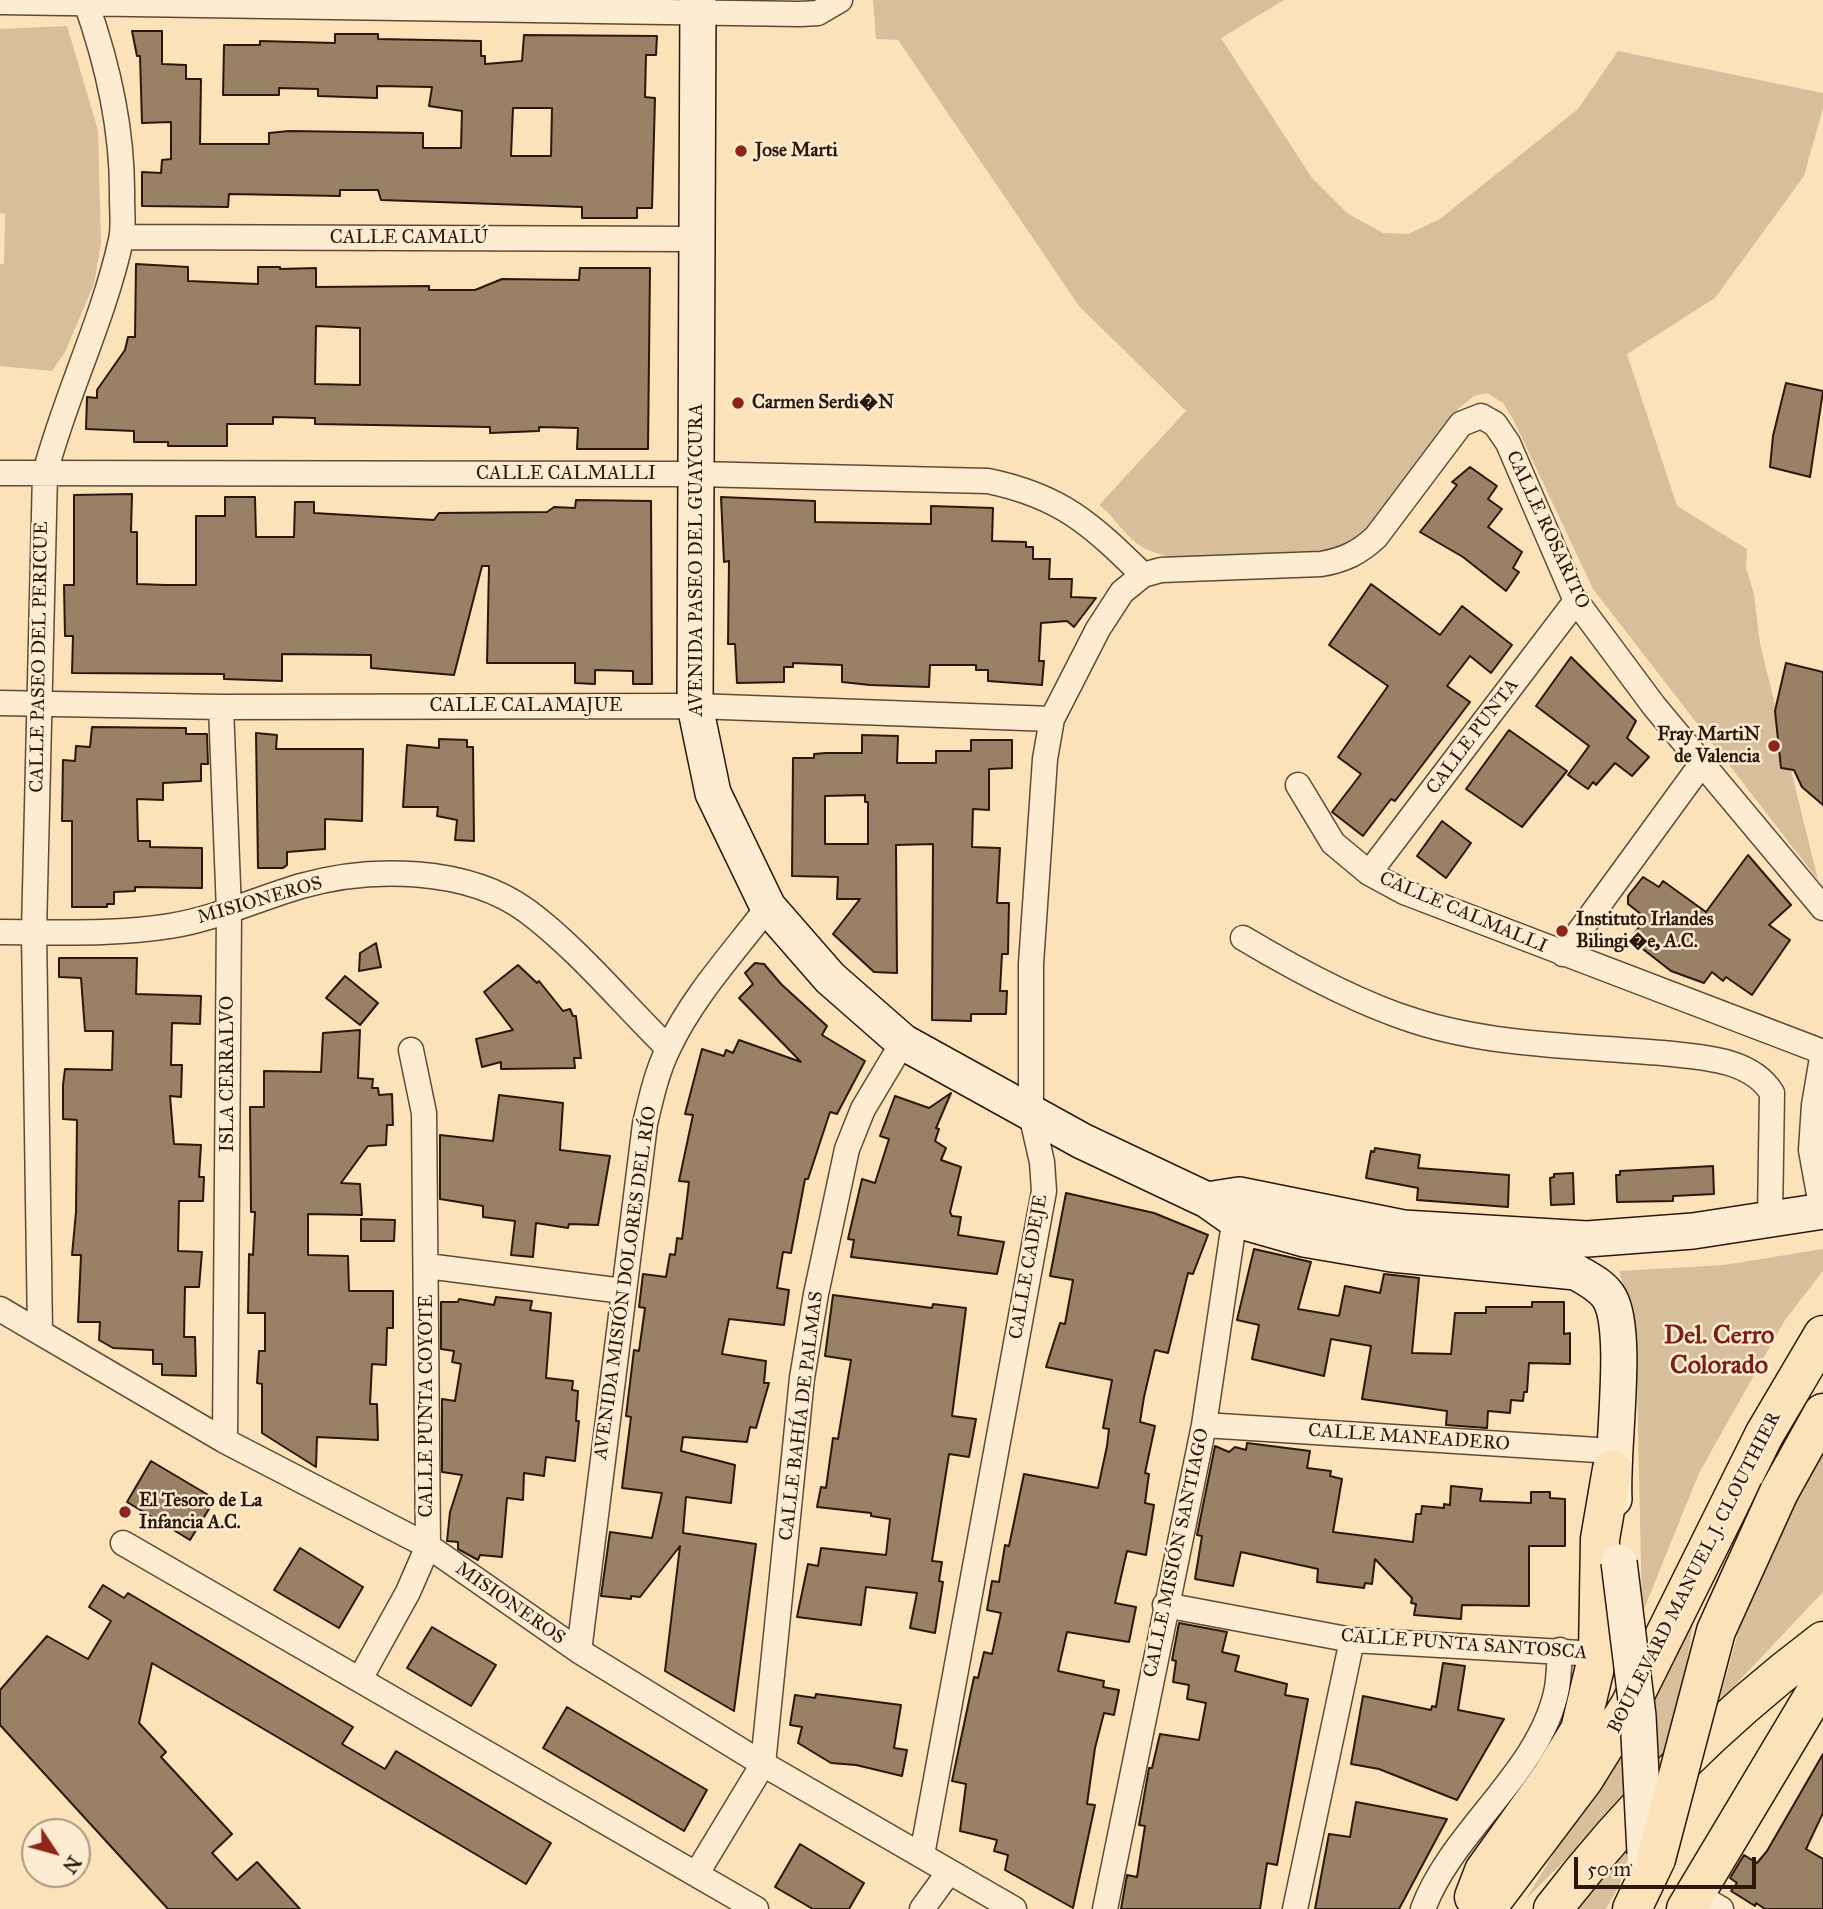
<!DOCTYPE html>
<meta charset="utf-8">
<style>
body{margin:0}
#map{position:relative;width:1823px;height:1909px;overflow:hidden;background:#fce2b8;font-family:"IM FELL Great Primer",serif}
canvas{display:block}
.north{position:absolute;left:21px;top:1818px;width:70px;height:70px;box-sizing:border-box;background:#fdecd1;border:2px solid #a99782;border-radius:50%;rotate:126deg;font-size:19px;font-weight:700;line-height:28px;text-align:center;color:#2b170b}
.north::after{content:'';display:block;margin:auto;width:24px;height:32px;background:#8f2418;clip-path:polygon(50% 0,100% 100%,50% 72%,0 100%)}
.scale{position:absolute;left:1574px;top:1857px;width:182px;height:32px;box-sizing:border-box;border:4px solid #2b170b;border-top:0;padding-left:9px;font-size:21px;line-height:24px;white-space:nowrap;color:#2b170b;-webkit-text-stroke:5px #fdecd1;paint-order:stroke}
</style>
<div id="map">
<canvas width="1823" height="1909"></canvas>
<div class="north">N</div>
<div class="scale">50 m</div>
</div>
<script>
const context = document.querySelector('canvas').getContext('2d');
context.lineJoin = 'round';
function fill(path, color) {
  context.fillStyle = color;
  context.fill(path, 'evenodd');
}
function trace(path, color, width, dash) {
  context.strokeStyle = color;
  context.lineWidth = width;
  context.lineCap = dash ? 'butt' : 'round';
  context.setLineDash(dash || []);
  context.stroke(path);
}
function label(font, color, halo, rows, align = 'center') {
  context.font = font + ' "IM FELL Great Primer",serif';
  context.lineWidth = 5;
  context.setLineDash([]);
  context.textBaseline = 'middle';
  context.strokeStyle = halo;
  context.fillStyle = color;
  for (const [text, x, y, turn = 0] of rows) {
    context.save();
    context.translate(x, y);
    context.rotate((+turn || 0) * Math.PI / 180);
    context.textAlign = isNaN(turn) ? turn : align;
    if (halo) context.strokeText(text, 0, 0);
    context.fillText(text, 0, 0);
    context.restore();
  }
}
fill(new Path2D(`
 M873 0H1284L1221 38 1312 178 1347 213 1383 233 1408 234 1440 219 1578 109 1618 51 1823 93V108L1804 176 1715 298 1627 354 1677 506 1747 549 1746 567 1754 595 1760 644 1818 880 1593 589 1514 421 1503 403 1487 393 1474 396 1459 408C1429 447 1378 536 1333 549 1283 553 1190 571 1146 549 1127 540 1116 518 1099 505L1186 411 1079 306 898 40 876 39Z
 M67 26 98 130 101 243 94 284 65 352 52 371 0 366V264H4L5 214 0 213V29Z
 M1823 1249V1271L1785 1320 1699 1473 1642 1614 1636 1330 1619 1271 1724 1265Z
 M1823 1437V1592L1719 1702 1748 1597Z
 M1693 1625 1672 1753 1526 1899Z
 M1639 1826 1619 1886 1606 1909H1575Z`), '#d8bf9b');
const building = new Path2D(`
 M132 31H162V64L186 65V79H201L200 144H269V133L289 131 423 133V148H461L462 111 429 106 432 87 377 86V98L318 96V89L279 88V95H223L224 45H260V41L335 43V34H378V39L481 41V56H485V64L522 61 524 35 657 36 656 55H646L645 97 655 98 652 208H637V218H582V207L381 200 378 190H340V196L229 194 228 207 142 206V172L161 173 162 160 171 159V122L142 123 140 56H137ZM513 108H552L551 156H511Z
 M136 264 188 267V281L258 284V267H280V269L316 268V287L429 286V290H475L502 279 579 280 580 268H650L648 449H577L578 428 539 427V431L490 433V427L315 424V418L273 417V424H227V446H168V442H134V431L86 429 87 397 97 398V390L125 350 128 337H135ZM316 326 360 328V385L315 384Z
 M1786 383 1823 391 1810 477 1770 467 1773 436Z
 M1470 467 1497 486 1488 499 1502 509 1488 527 1522 552 1513 568 1519 572 1506 591 1463 557 1420 532 1457 485 1452 482Z
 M132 494 131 532H137V584L166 585H196V516H225V497H255L256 537H294L295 502H314V513L434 520 439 513 547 512 554 507 575 508 576 500 651 501 652 684H633V671L595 670V684L575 683V663H487L489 566H482L454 675 371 668V655L282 654V681L224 679V674L72 673 73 636H65L64 585H74V495Z
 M721 497 815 501V522L931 524V506L993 508 992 541 1026 542V547H1033V559H1050L1049 579H1072L1071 597 1096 598 1074 627 1067 621 1041 623 1039 661H1044L1042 685 988 681V670H976V665H930L929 687 870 685 842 682V665L793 663V667H784V682L737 683 735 644H728L729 561 724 562Z
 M1371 584 1440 635 1462 606 1512 645 1491 673 1470 656 1447 686 1470 702 1395 801 1391 799 1363 836 1332 812 1361 774 1338 757 1388 686 1329 645Z
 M1571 657 1636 721 1627 738 1649 757 1632 776 1615 763 1596 785 1593 782 1588 789 1568 775 1589 746 1536 706Z
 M1786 663 1823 672V805L1802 787 1794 770 1781 768 1775 711Z
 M92 727 186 728V734H207L208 764H201V781L163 783V800L137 799 138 841H150V847L202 848V888L135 887V891L114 892V904H107V907H72V821H62L63 760 75 761 76 746 90 747Z
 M1509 730 1567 771 1522 827 1466 789Z
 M256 733 277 735 276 749H363L362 821 325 819V849L287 852V865L283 868H258Z
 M862 735 898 736 897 763H936V751H971V740H1012V768L989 769V810L973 809 972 847 1000 848 997 903H1009L1008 954H1002L1000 991H1007L1006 1014H971V1021L932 1020 933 844 896 845 897 973 874 972 833 934 860 899H837L838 877 792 876 793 758H814V754L826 753H862ZM865 795V802H868V844H825V796Z
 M439 739 467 740V747H473L474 841 455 840 457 820 437 816 438 807H403L407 745 439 748Z
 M1442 821 1471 843 1446 878 1417 856Z
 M1748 855 1791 905 1769 925 1790 940 1752 995 1726 977 1723 981 1712 972 1704 983 1671 971 1630 939 1646 918 1628 904V896L1643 877 1659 887 1663 881 1706 912Z
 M376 943 381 967 359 971 360 953Z
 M59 958H137L136 994 201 996 200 1024 172 1023 171 1065H182L181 1097 170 1096 174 1144 201 1145 199 1177H204L203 1201H179L178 1251 202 1252 199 1287H185L184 1337H195L196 1376 162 1375V1364H153V1350L113 1348 99 1340 100 1322H78L81 1255H72L76 1212 77 1120 63 1119V1085L65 1069 112 1070 113 1031H85L81 978 59 977Z
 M755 963 764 964 781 984 827 1026 822 1035 865 1061 837 1114 830 1112 808 1179H805L791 1253 783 1252 777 1288 789 1290 784 1325 729 1319 722 1354 766 1361 764 1383H769L756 1428 750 1427 747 1442 683 1437 681 1451 735 1465 731 1503 686 1497 683 1533 756 1544 734 1711 665 1671 680 1546 640 1597 631 1596V1599L601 1596 610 1532 652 1538 662 1493 622 1488 631 1417 626 1416 634 1350 639 1351 645 1308 639 1307 643 1274 666 1277 670 1254 675 1255 677 1238 682 1239 689 1182 679 1181 693 1115 685 1114 702 1049 724 1056 726 1050 733 1053 739 1040 801 1062 739 998 753 984 745 973Z
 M518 965 537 983 539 981 563 1011 570 1009 573 1016H576L581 1058H574L575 1068 501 1069V1062L482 1067 476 1039 513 1030 484 992Z
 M345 976 378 1003 360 1025 326 998Z
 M360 1030 358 1078 373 1079 372 1088H378L379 1095 392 1094 393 1125H387L386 1145 368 1146 341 1183 360 1184 362 1215 308 1214V1255L348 1256 349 1291H393V1328H387L386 1365 372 1364 370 1404H377L378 1440 317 1437 316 1467 262 1433V1384L257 1383 259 1351H265V1313H248L249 1254 253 1255 255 1212H251L250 1107H264V1071L321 1072 323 1033Z
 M951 1093 936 1128 939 1129 935 1141 946 1148 941 1160 961 1167 950 1212 952 1216 961 1217 958 1235 1004 1242 997 1274 851 1257 854 1240 848 1239 862 1179 875 1183 889 1139 880 1136 895 1096 929 1108Z
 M499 1095 563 1103 560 1150 610 1156 598 1225 569 1224 568 1228 536 1223 533 1257 511 1255 515 1221 483 1217V1206L440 1199V1135L493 1141Z
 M1375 1148 1420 1155 1418 1168 1509 1175 1508 1207 1417 1200 1418 1188 1366 1178 1371 1151 1374 1152Z
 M1713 1166 1714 1194 1673 1196V1201L1617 1202 1616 1175H1620V1171Z
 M1573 1173 1574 1204 1551 1205 1550 1178 1554 1177V1174Z
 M1066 1193 1154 1213 1208 1235 1193 1274 1188 1273 1168 1353 1155 1350 1144 1397 1140 1422 1155 1426 1145 1473 1149 1474 1145 1503 1154 1505 1146 1555 1127 1551 1115 1603 1136 1607 1129 1642 1067 1632 1058 1671 1104 1681 1103 1687 1119 1690 1114 1715 1104 1713 1095 1748 1087 1804 1095 1805 1073 1908 1005 1870 1008 1855 994 1851 997 1840 960 1831 966 1784 952 1781 974 1677 978 1678 984 1652 992 1654 1001 1613 987 1610 992 1581 999 1582 1005 1545 1009 1546 1024 1474 1098 1488 1107 1446 1109 1429 1103 1428 1112 1380 1046 1367 1060 1323 1065 1324 1073 1280 1050 1276Z
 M361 1219 395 1220 394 1241H361Z
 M1254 1249 1311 1262 1298 1309 1339 1316 1345 1286 1380 1293 1384 1274 1419 1278 1412 1353 1451 1354 1455 1313H1486V1307H1532V1302H1564V1334L1570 1333V1364L1529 1363 1527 1392H1524L1523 1401 1511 1400 1510 1413 1488 1411 1487 1428 1446 1425 1447 1411 1362 1399 1371 1346 1331 1339 1324 1376 1252 1359 1259 1325 1237 1320Z
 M833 1295 932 1308 933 1304 966 1308 952 1416 976 1419 969 1457 949 1454 932 1561 942 1562 939 1581 943 1582 935 1633 910 1628 917 1593 866 1587 861 1625 797 1617 808 1564 818 1566 821 1548 886 1555 890 1519 871 1516V1513L817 1507 821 1487 826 1488 833 1438 838 1439 851 1360 825 1356Z
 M496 1297 532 1301 530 1310 551 1313 546 1378 573 1381 572 1390 578 1391 576 1421H579L575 1461 546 1457 544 1476 524 1473 523 1500 507 1498 502 1557 480 1555 478 1560 458 1549V1542L447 1541 450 1512 462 1475 442 1472V1399L455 1401 461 1364 452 1362 454 1351 441 1349V1302H458L459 1299 494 1305Z
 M1247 1443 1310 1451 1307 1468 1331 1471 1330 1476 1342 1479 1333 1532 1413 1542 1416 1514H1421L1422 1506 1444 1508V1504L1450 1505 1451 1486 1482 1489 1480 1501 1531 1503V1492H1550V1498L1565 1499V1546H1529V1606L1462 1605 1461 1619 1414 1615 1416 1604 1411 1603 1412 1598 1375 1559 1372 1584 1365 1583 1364 1588 1317 1582 1318 1569 1241 1552 1233 1586 1195 1579 1202 1536 1197 1535 1215 1446 1229 1452 1235 1447 1246 1450Z
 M151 1461 215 1499 190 1540 127 1502Z
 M300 1548 363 1587 339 1628 274 1590Z
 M103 1585 124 1598 128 1593 353 1727 342 1744 385 1769 396 1751 551 1843 526 1884 152 1663 139 1723 166 1752 161 1757 232 1834 212 1853 237 1880 257 1862 300 1909H168L0 1725V1690L47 1636 88 1659 111 1621 89 1607Z
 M1179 1623 1227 1632 1222 1652 1239 1656 1235 1671 1287 1684 1285 1695 1308 1699 1277 1865 1267 1863 1260 1909H1121L1127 1875 1137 1877 1145 1826 1139 1825 1149 1768H1152L1160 1734 1199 1740 1206 1703 1187 1699 1189 1685 1173 1682 1176 1661 1172 1660Z
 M432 1627 496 1665 471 1706 407 1668Z
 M1443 1663 1465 1666 1458 1710 1504 1719 1457 1800 1379 1769 1351 1764 1363 1696 1431 1710 1432 1706 1436 1707Z
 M816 1694 901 1705 894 1748 907 1750 902 1776 856 1765 831 1763 798 1743 802 1727 790 1725 795 1695 815 1698Z
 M567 1707 707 1790 684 1831 543 1748Z
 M1823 1754V1813L1806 1849 1823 1859V1909H1765L1756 1903 1755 1906 1731 1891 1737 1883 1730 1878 1744 1855 1757 1863 1767 1851Z
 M1356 1802 1447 1819 1399 1909H1315L1329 1834 1350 1837Z
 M800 1844 864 1883 849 1909H813L775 1887Z`);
fill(building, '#988165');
trace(building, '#2b170b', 2);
const street = new Path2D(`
 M0 2 800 14 818 13 840 0
 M122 237 697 239
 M0 473 696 474 988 481C1061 496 1091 524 1143 575
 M0 703 221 707 695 706 1052 719
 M221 707 229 911 225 1441
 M1298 785 1333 843 1369 873 1404 892 1823 1052
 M1369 873 1576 601
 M0 932C56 932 114 935 170 926 215 919 257 899 301 886 371 866 467 867 527 911 576 947 624 1005 668 1048
 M1243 938C1295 969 1357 1003 1415 1021 1493 1046 1581 1046 1662 1053 1699 1057 1751 1058 1772 1093L1770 1218
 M1563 954 1703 762
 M1822 1211 1811 1150 1814 1105 1823 1052
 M427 1266 623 1291
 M0 1309 225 1441 428 1546 579 1651 763 1764 1014 1909
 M40 1332 34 932 45 473C66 394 103 321 121 240 124 227 122 212 122 198 123 129 108 64 85 0
 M1204 1425 1613 1451
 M123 1543 756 1909
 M1165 1605 1352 1640 1598 1654
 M579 1651 645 1124C651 1098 657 1071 669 1047 693 996 734 952 768 907
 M360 1679 408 1592 428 1546 424 1113 411 1050
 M922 1855 1044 1191 1042 1162 1031 1114V964L1045 759 1052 719 1098 629 1122 592 1143 575 1161 570 1321 564C1344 560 1359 553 1376 537L1461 424 1481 416 1495 424 1508 443 1576 601 1654 706 1823 908
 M697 1873 763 1764 802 1378 816 1294 847 1149 863 1109 903 1042
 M1695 1894 1721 1909
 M922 1909 949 1872
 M1105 1909 1204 1425 1237 1203
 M1295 1909 1352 1640
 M1423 1909C1452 1830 1541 1772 1557 1688 1559 1676 1559 1663 1560 1650`);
const secondary = new Path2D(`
 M698 0 695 706 713 793 768 907 830 978 903 1042 1082 1141 1207 1200 1234 1219 1304 1239 1392 1254 1576 1272C1588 1279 1603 1286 1610 1299 1629 1334 1611 1451 1614 1499
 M1207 1200 1239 1195 1403 1228 1587 1239 1693 1231 1823 1211`);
const primary = new Path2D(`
 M1779 1492 1823 1413
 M1474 1897 1484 1871 1552 1776 1580 1730 1598 1654 1600 1539 1612 1469
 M1486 1909 1584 1779 1630 1705 1764 1435 1823 1335
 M1553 1909C1631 1807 1721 1718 1823 1641
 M1632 1909 1656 1859
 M1686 1909 1823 1680`);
trace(street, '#5f4a36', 27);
trace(secondary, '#2b170b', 38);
trace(primary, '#2b170b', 41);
trace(street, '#fdecd1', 24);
trace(secondary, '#fdecd1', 35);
trace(primary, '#fce2b8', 38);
const secondaryBridge = new Path2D(`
 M1619 1562 1638 1716 1645 1853`);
const primaryBridge = new Path2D(`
 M1656 1859 1716 1631 1779 1492`);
trace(secondaryBridge, '#2b170b', 38, []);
trace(primaryBridge, '#2b170b', 41, []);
trace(secondaryBridge, '#fdecd1', 35);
trace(primaryBridge, '#fce2b8', 38);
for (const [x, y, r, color] of [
 [741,151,7,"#8f2418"],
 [738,403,7,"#8f2418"],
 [1774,746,7,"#8f2418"],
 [1562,931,7,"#8f2418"],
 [125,1512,7,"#8f2418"]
]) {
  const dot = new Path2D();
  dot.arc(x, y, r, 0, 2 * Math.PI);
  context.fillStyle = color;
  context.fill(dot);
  trace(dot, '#fdecd1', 2.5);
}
label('bold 19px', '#2b170b', '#fdecd1', [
 ["Jose Marti",755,151],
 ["Carmen Serdi�N",752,403],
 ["Fray MartiN",1760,735,"right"],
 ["de Valencia",1760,757,"right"],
 ["Instituto Irlandes",1576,920],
 ["Bilingi�e, A.C.",1576,942],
 ["El Tesoro de La",139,1501],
 ["Infancia A.C.",139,1523]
], 'left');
label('19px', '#2b170b', '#fdecd1', [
 ["CALLE CAMALÚ",409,238],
 ["CALLE CALMALLI",566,474],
 ["CALLE ROSARITO",1547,530,65],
 ["AVENIDA PASEO DEL GUAYCURA",697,560,-90],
 ["CALLE PASEO DEL PERICUE",40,657,-89],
 ["CALLE CALAMAJUE",526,706],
 ["CALLE PUNTA",1473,737,-53],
 ["MISIONEROS",260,901,-16],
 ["CALLE CALMALLI",1463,913,23],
 ["ISLA CERRALVO",228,1074,-90],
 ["CALLE CADEJE",1029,1267,-80],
 ["AVENIDA MISIÓN DOLORES DEL RÍO",626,1283,-82],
 ["CALLE PUNTA COYOTE",427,1406,-90],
 ["CALLE BAHÍA DE PALMAS",802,1416,-83],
 ["CALLE MANEADERO",1409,1438,4],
 ["CALLE MISIÓN SANTIAGO",1177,1553,-78],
 ["BOULEVARD MANUEL J. CLOUTHIER",1695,1573,-63],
 ["MISIONEROS",510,1604,35],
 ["CALLE PUNTA SANTOSCA",1464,1645,4]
]);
label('bold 26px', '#7a1f14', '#fdecd1', [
 ["Del. Cerro",1719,1337],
 ["Colorado",1719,1367]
]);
</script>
